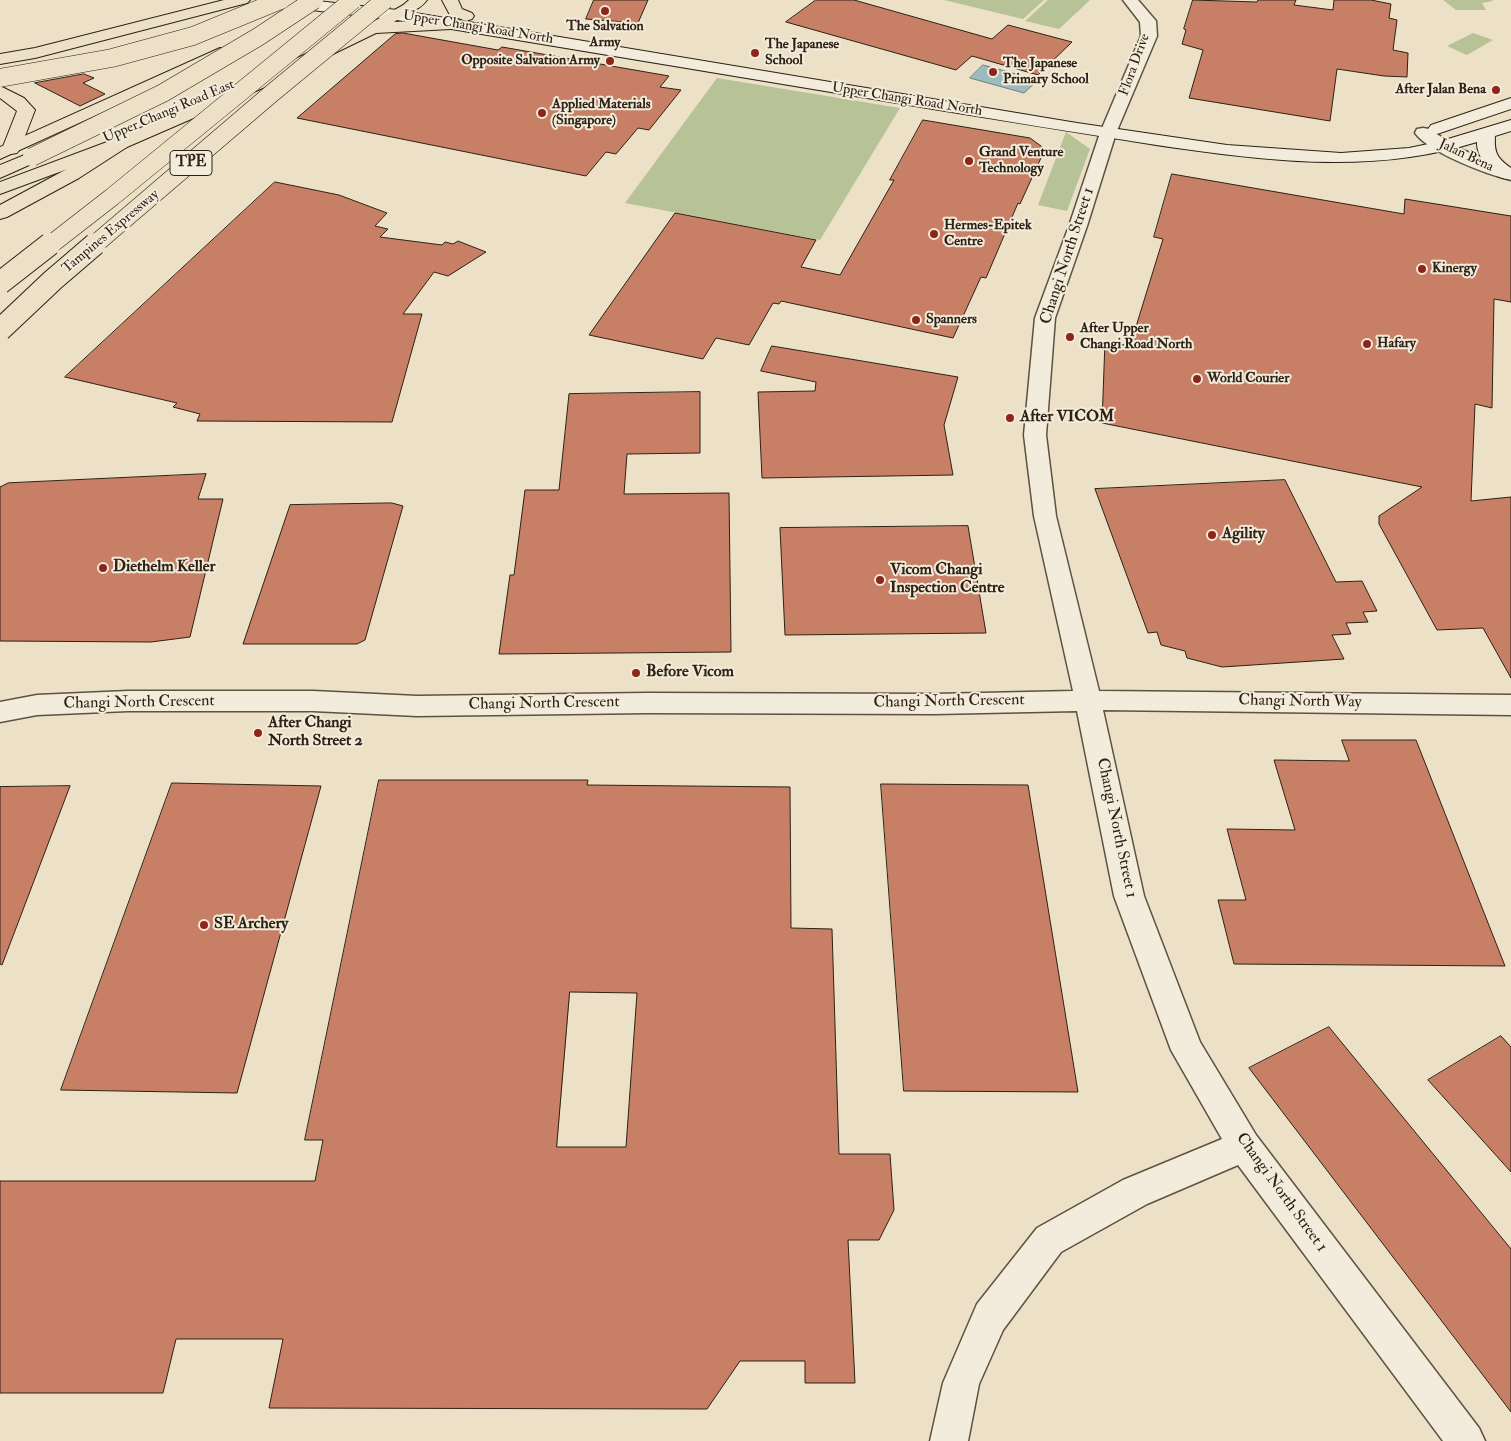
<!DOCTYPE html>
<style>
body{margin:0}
canvas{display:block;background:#ece0c7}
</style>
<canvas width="1511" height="1441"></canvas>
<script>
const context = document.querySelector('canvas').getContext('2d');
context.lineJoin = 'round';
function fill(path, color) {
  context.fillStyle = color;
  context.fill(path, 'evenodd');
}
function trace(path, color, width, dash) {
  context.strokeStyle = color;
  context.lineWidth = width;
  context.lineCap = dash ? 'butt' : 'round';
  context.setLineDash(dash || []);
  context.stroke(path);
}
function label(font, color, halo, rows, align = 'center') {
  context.font = font + ' "IM FELL Double Pica",serif';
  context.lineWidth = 4;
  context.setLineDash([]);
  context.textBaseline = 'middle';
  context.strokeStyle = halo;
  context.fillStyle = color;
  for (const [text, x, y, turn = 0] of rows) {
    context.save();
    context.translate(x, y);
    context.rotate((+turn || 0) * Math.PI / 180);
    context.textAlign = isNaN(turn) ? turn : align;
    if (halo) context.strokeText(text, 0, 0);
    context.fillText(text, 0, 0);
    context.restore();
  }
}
fill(new Path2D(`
 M944 0H1044L1023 19Z
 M1048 0H1090L1059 29 1025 21Z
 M1443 0H1492L1493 1 1482 3 1486 10H1456Z
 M1473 33 1493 40 1467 55 1447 46Z
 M717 78 900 108 820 240 625 203Z
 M1066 132 1090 149 1067 211 1038 205Z`), '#b7c297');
const water = new Path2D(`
 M983 65 1038 80 1024 93 970 78Z`);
fill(water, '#9cbbbf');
trace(water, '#707e7b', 1);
const building = new Path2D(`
 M594 0H648L638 23 586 19Z
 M816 0H854L992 39 1008 25 1072 42 1038 75 972 56 956 70 786 22Z
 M1193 0 1257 2 1258 0H1296L1294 5 1333 10 1334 0H1371L1391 4 1389 18 1397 20 1393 50 1408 53 1407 77 1384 76 1337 69 1330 121 1189 98 1203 50 1182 44 1186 30 1184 29Z
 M403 33 498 50 502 47 669 76 660 87 681 90 649 130 638 128 616 154 606 152 586 176 297 118 395 34Z
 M84 74 94 78 83 83 105 94 80 106 35 83Z
 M923 120 1030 138 1045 149 1020 204 1018 203 986 278 981 277 953 338 781 301 779 304 773 303 749 345 716 338 703 359 589 335 675 213 816 240 801 267 840 275 894 180H890Z
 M1172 174 1404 214 1405 199 1511 216V302L1494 299 1492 408 1475 404 1471 501 1511 497V678L1483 628 1437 630 1379 524V516L1422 487 1102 423 1105 341 1130 346 1163 239 1154 237Z
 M275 182 339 195 387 213 375 226 388 229 380 237 442 245 445 242 453 244 458 241 486 252 448 276 434 272 403 314H422L392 422 197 421 200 414 173 407 177 403 65 377Z
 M772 346 958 377 944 425 953 475 762 478 758 392 815 391 816 382 761 371Z
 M700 392V453L627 454 624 494 729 493 731 652 499 654 510 575H514L525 490H559L569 394Z
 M206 474 198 499H223L190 637 151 642 0 641V487L8 483Z
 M1285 480 1336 582 1362 581 1377 611 1363 612 1368 622 1346 623 1351 634 1332 635 1344 659 1222 667 1187 658 1185 651 1161 645 1157 632 1148 633 1095 489Z
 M392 503 403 506 365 640 357 644H243L290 505Z
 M968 526 986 633 785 635 780 528Z
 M1342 740H1416L1505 966 1234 964 1218 900H1246L1227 829 1295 830 1274 760 1349 761Z
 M379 780H588L587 785 790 787 791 928 832 929 839 1154H890L894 1210 879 1240H848L855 1383H805V1361H740L707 1409 269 1408 283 1339H176L163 1393H0V1181H315L323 1140H305ZM570 992 637 993 626 1147H557Z
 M172 783 321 786 237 1093 61 1090Z
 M881 784 1028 785 1078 1092 904 1091Z
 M70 786 2 965 0 964V787Z
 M1329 1027 1511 1249V1412L1249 1068Z
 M1501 1036 1511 1047V1172L1428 1080Z`);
fill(building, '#c77f65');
trace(building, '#2d2214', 1);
const street = new Path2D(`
 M1123 0H1138L1156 21 1157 36 1116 133 1087 226 1055 318 1046 435 1056 516 1099 691 1511 695V715L1103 710 1144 896 1200 1042 1256 1135 1479 1428 1485 1441H1443L1238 1165 1147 1204 1061 1252 1003 1330 979 1384 968 1441H930L943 1383 977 1304 1037 1228 1123 1180 1222 1139 1171 1050 1114 896 1077 711 935 714 647 713 417 716 313 711H128L37 715 0 722V702L37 695 128 691H313L417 696 647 693 935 694 1073 691 1034 516 1024 435 1035 318 1069 226 1100 133 1141 36 1140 22Z
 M1423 128 1429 129 1460 149 1511 169V180C1488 175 1428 152 1415 133L1417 129Z`);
const secondary = new Path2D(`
 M309 0 397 10 1077 123 1227 145 1341 153 1409 148 1438 142 1511 120V131L1495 136C1494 153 1497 158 1511 168V179C1494 181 1476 157 1477 142 1369 176 1260 160 1150 144 1078 133 1006 121 933 109 755 79 576 50 397 20L303 9 297 7 295 4 297 1Z
 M1511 98V109L1437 134 1431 133 1428 129 1431 125Z`);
const primary = new Path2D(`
 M409 2 415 4 417 7 394 22 451 19 457 21 459 24 457 27 451 29 376 33 265 87 127 147 0 194V182L115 139 253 79 367 25Z
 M220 48 226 50 228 53 226 56 0 159V147Z`);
const highway = new Path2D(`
 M224 0H250L247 3 35 58 0 64V54L35 48Z
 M409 0H427C421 8 413 13 403 10L401 7Z
 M442 0H458L462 9 472 13 474 16 472 19 466 21 450 15Z
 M0 86 24 98 35 110 20 149 17 153 11 154 5 153 2 149 17 111 0 98Z
 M121 138 127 139 130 143 127 147 79 178 7 217 0 219V205L65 170 115 139Z
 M32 152 38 153 41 157 38 161 0 178V165Z`);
trace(street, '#5d5241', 3);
trace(secondary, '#2d2214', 2);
trace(primary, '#2d2214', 2);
trace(highway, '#2d2214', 2);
fill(street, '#f3ebdb');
fill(secondary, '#f3ebdb');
fill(primary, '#ece0c7');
fill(highway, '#ece0c7');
const highwayBridgeFar1 = new Path2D(`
 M0 78 112 58 193 36 281 0
 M32 157 163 93 258 37 314 0
 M49 246 112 197 353 0
 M93 246 271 94 385 0`);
const highwayBridge = new Path2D(`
 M0 283 50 244
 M0 330 53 280 95 244`);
trace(highwayBridgeFar1, '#2d2214', 19, []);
trace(highwayBridge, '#2d2214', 24, []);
trace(highwayBridgeFar1, '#ece0c7', 18);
trace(highwayBridge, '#ece0c7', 22);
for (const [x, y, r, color] of [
 [605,11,5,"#8f2418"],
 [755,53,5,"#8f2418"],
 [610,61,5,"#8f2418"],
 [993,72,5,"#8f2418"],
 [1496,90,5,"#8f2418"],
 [542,113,5,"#8f2418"],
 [969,161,5,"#8f2418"],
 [934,234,5,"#8f2418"],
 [1422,269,5,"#8f2418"],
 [916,320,5,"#8f2418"],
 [1070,337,5,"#8f2418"],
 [1367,344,5,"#8f2418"],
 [1197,379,5,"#8f2418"],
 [1010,418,5,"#8f2418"],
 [1212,535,5,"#8f2418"],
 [103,568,5,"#8f2418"],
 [880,580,5,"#8f2418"],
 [636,673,5,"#8f2418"],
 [258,733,5,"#8f2418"],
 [204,925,5,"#8f2418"]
]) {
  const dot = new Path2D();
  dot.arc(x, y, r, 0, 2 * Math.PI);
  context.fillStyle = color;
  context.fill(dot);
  trace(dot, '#f3ebdb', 2);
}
label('bold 14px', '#2d2214', '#f3ebdb', [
 ["The Salvation",605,27,"center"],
 ["Army",605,43,"center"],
 ["The Japanese",765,45],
 ["School",765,61],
 ["Opposite Salvation Army",600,61,"right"],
 ["The Japanese",1003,64],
 ["Primary School",1003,80],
 ["After Jalan Bena",1486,90,"right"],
 ["Applied Materials",552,105],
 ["(Singapore)",552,121],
 ["Grand Venture",979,153],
 ["Technology",979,169],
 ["Hermes-Epitek",944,226],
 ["Centre",944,242],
 ["Kinergy",1432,269],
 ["Spanners",926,320],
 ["After Upper",1080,329],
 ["Changi Road North",1080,345],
 ["Hafary",1377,344],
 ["World Courier",1207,379]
], 'left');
label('14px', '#2d2214', '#f3ebdb', [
 ["Upper Changi Road North",478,28,9],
 ["Flora Drive",1135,65,-70],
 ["Upper Changi Road North",907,100,9],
 ["Upper Changi Road East",169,112,-23],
 ["Jalan Bena",1466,156,25],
 ["Tampines Expressway",111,232,-40]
]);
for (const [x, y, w] of [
 [191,163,42]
]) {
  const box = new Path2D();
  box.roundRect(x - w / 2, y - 12.5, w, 25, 4);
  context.fillStyle = '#f3ebdb';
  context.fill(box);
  trace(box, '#2d2214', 1);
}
label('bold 15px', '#2d2214', null, [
 ["TPE",191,163]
]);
label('16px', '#2d2214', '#f3ebdb', [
 ["Changi North Street 1",1068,256,-72],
 ["Changi North Crescent",949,702,-1],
 ["Changi North Way",1300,702,1],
 ["Changi North Crescent",139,703,-1],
 ["Changi North Crescent",544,704,-1],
 ["Changi North Street 1",1116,828,78],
 ["Changi North Street 1",1281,1193,54]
]);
label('bold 16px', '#2d2214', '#f3ebdb', [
 ["After VICOM",1020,418],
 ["Agility",1222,535],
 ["Diethelm Keller",113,568],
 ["Vicom Changi",890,571],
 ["Inspection Centre",890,589],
 ["Before Vicom",646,673],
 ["After Changi",268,724],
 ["North Street 2",268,742],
 ["SE Archery",214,925]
], 'left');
</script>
